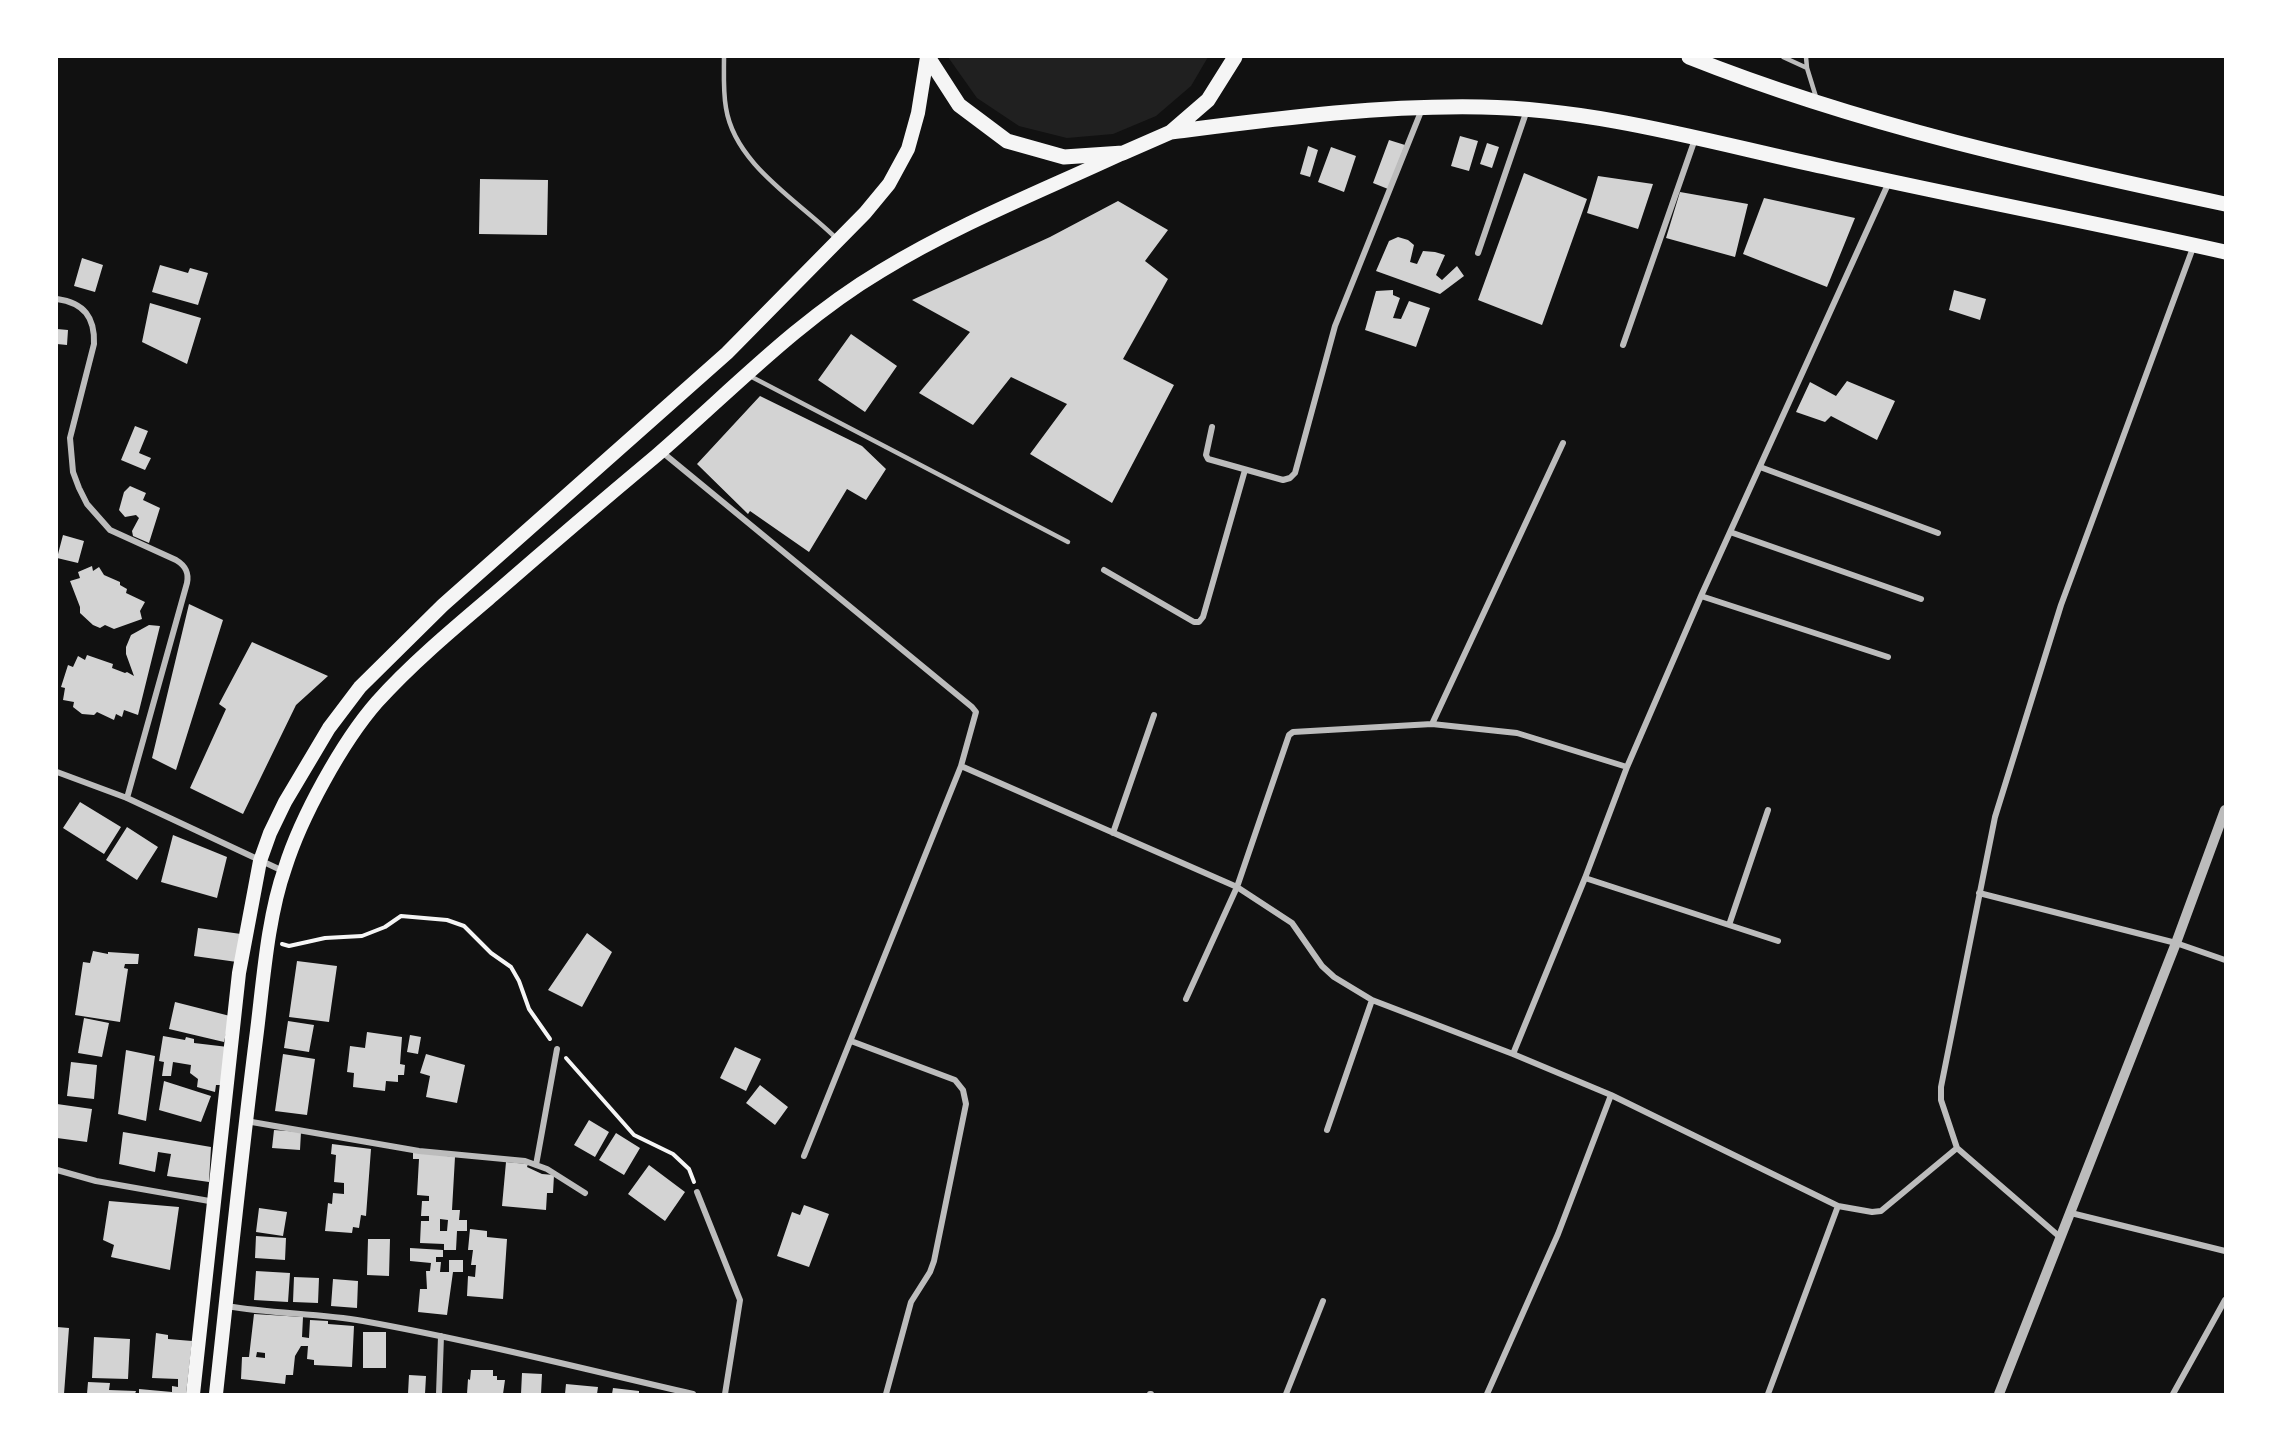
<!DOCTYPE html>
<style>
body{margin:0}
#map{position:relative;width:2282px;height:1451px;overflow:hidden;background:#111;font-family:"Noto Serif",serif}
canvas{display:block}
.frame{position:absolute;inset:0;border:58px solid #fff;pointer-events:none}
</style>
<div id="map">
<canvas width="2282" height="1451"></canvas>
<div class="frame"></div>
</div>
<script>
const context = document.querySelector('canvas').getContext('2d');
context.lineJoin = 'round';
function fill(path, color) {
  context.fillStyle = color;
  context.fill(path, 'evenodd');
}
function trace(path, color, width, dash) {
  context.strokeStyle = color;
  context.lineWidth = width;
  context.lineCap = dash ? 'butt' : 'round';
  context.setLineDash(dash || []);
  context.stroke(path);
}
fill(new Path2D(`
 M948 57H1208L1191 86 1156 116 1113 134 1067 138 1019 126 977 98Z`), '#202020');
fill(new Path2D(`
 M1460 136 1478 141 1469 171 1451 166Z
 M1389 140 1405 145 1388 189 1373 183Z
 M1487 143 1499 147 1492 168 1480 164Z
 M1308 146 1318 150 1310 177 1300 174Z
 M1331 147 1356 156 1344 192 1318 182Z
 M1524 173 1587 199 1542 325 1478 300Z
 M1598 176 1653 184 1638 229 1587 213Z
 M480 179 548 180 547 235 479 234Z
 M1680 192 1748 204 1735 257 1666 238Z
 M1764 198 1855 218 1827 287 1743 254Z
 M1118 201 1168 230 1145 261 1168 279 1123 359 1174 385 1112 503 1030 454 1067 404 1011 377 973 425 919 393 970 332 912 300 1050 237Z
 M1398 237 1408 240 1414 245 1410 262 1417 264 1423 251 1435 252 1445 255 1436 275 1442 280 1457 266 1464 276 1440 294 1376 271 1389 241Z
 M82 258 103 265 95 292 74 286Z
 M160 265 188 273 190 268 208 273 198 305 152 292Z
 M1393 290V295L1400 298 1393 318 1401 319 1409 301 1430 308 1416 347 1365 330 1376 291Z
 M1954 290 1986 299 1980 320 1949 310Z
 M150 303 201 318 187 364 142 342Z
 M57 329 68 330 67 345 57 344Z
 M851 334 897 366 865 412 818 380Z
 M1847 381 1895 401 1877 440 1831 416 1825 422 1796 412 1810 382 1836 396Z
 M760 396 862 446 886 469 866 500 847 489 809 552 750 511 748 514 697 464Z
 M135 426 148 431 139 453 151 458 145 470 121 460Z
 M130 486 146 493 143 500 160 508 149 543 133 536 132 531 139 518 136 515 125 517 119 510 124 492Z
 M63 535 84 541 78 563 57 558Z
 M92 566 93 571 99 567 104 575 120 582V585L127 589 126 593 145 602 140 611 142 619 114 629 105 625 100 628 93 625 80 613V607L70 581 80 578 78 572Z
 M189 604 223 620 176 770 152 758Z
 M149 625 160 626 138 715 124 710 122 717 116 714 114 720 97 712 94 715 82 714 73 707 74 702 63 700 65 688 61 687 68 665 73 667 78 656 85 660 87 655 113 664 112 668 125 673 127 672 134 676 126 654V647L131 635Z
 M252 642 328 676 296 705 243 814 190 788 226 709 219 704Z
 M80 802 121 827 104 854 63 828Z
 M127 827 158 847 137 880 106 860Z
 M173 835 227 857 217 898 161 882Z
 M198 928 241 934 237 962 194 956Z
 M587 933 612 952 582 1007 548 990Z
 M93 951 108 954V952L139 954 138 964H125L124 968 128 969 120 1022 75 1015 83 962 90 963Z
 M297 961 337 966 329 1022 289 1017Z
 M175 1002 230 1016 224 1042 169 1029Z
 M84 1018 109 1023 102 1057 78 1053Z
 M288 1021 314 1025 309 1052 284 1048Z
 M367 1032 402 1037 400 1064 405 1065 404 1075H398V1082L386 1081 385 1091 353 1087 354 1073 347 1072 350 1046 365 1048Z
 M410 1035 421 1037 418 1054 407 1052Z
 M163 1036 185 1040 186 1037 194 1039V1043L228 1047 224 1085H216L215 1092 197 1087 198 1079 190 1073 191 1065 173 1062 171 1076H162L164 1062 159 1061Z
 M735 1047 761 1059 746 1091 720 1078Z
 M126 1050 155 1056 146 1121 118 1114Z
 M283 1054 315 1059 307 1115 275 1111Z
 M426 1054 465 1065 457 1103 426 1097 430 1076 420 1073Z
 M71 1062 97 1065 94 1099 67 1096Z
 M164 1081 211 1096 201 1122 159 1110Z
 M760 1085 788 1107 775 1125 746 1103Z
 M57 1104 92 1109 87 1142 57 1138Z
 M589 1120 609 1132 595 1157 574 1145Z
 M274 1130 301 1132 300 1150 272 1148Z
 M123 1132 211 1147 209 1182 167 1176 171 1154 158 1152 155 1172 119 1164Z
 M616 1133 640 1148 624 1175 599 1160Z
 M332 1144 371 1149 366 1216 361 1215 359 1228 353 1227 352 1233 325 1231 328 1203 332 1204 333 1193 344 1194V1183L334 1182 336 1155 331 1154Z
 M413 1152 455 1157 452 1210H460L459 1220H467V1231H457L456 1250H444V1244L420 1243 421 1221H429V1216H421L422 1201H429V1196L417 1195 419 1159H413ZM440 1219 448 1220 447 1231H440Z
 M506 1162 528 1164 527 1167 542 1174 554 1175 553 1193H547L546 1210 502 1206Z
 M649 1165 685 1192 665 1221 628 1194Z
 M109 1201 179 1207 170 1270 111 1257 114 1245 103 1240Z
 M804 1205 829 1214 809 1267 777 1256 792 1212 800 1215Z
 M259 1208 287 1212 283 1236 256 1232Z
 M470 1229 487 1231V1237L507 1239 503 1299 467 1296 468 1276 475 1277 476 1265H471L473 1250H468Z
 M256 1236 286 1238 285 1260 255 1258Z
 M368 1239H390L389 1276 367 1275Z
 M410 1248 443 1250V1257H436V1262H441L440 1272H449V1260H463V1272H453L447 1315 418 1312 420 1289H427L426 1271H430L431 1263 410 1261Z
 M256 1271 290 1273 288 1302 254 1300Z
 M294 1277 319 1278 318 1303 293 1302Z
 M333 1279 358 1281 357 1308 331 1306Z
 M254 1314 303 1317 302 1337 309 1338 310 1320 328 1321V1324L354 1326 352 1367 314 1365V1360L307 1359 308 1346H301L295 1356 293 1375H286L285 1384 241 1379 242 1357H249ZM257 1352 265 1353V1358L256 1357Z
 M57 1327 69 1328 64 1394H57Z
 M363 1332H386V1368H363Z
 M156 1333 168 1335V1339L192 1341 186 1394H139V1389L172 1392V1386L178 1387V1379L152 1378Z
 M94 1337 130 1339 128 1379 92 1378Z
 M471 1370H493V1376H497V1380H505L503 1394H467L468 1379 470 1380Z
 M522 1373 542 1374 541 1394H521Z
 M409 1375 426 1376 425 1394H408Z
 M88 1382 110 1383 109 1390 136 1391 135 1394H87Z
 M566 1384 598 1387 597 1394H565Z
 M613 1388 639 1391V1394H612Z`), '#d3d3d3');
trace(new Path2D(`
 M282 944 289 946 325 938 362 936 385 927 401 916 447 920 464 926 491 953 511 967 519 981 529 1009 550 1039
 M566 1058 634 1135 673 1154 689 1169 694 1182`), '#f5f5f5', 4);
trace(new Path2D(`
 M724 57C724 74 723 91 726 108 735 165 799 201 837 239
 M1783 57 1807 68 1816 97
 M1806 57 1807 68
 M748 375 1068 542`), '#bcbcbc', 4.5);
trace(new Path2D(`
 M1478 253 1527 110
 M57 299C84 303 95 317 94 344L70 438 73 472 79 488 87 504 110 530 176 560C186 566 189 573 187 583L127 798
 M1623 345 1695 139
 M1212 427 1206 455 1208 459 1283 480 1290 478 1295 473 1335 326 1422 109
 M662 452 972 707 976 712 961 766 804 1156
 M1760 467 1938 533
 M1730 532 1921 599
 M1104 570 1194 622H1199L1203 617 1245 470
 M1701 596 1888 657
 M1432 724 1563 443
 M961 766 1237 887 1292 923 1322 966 1334 977 1372 1000 1513 1054 1611 1095 1838 1206
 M57 772 127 798 283 871
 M1113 833 1154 715
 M1585 878 1778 941
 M1979 893 2176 943 2225 960
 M1729 925 1768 810
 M1186 999 1237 887 1289 735 1293 732 1432 724 1517 733 1627 767
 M851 1041 955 1080 963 1090 966 1104 934 1261 930 1272 911 1302 886 1394
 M1513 1054 1585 878 1627 767 1701 596 1889 182
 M246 1121 419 1151 525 1161 547 1169 585 1193
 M1327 1130 1372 1000
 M1957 1148 2061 1238
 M536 1165 557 1049
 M57 1170 96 1181 215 1202
 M697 1192 740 1300 725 1394
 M2071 1213 2225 1251
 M227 1306C272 1314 318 1313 363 1321 474 1341 584 1369 693 1394
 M439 1394 441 1336
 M1150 1394H1151
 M1286 1394 1323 1301
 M1487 1394 1558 1234 1611 1095
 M1768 1394 1838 1206 1872 1212 1881 1211 1957 1148 1941 1100V1087L1995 817 2061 605 2194 245
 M2173 1394 2225 1300`), '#bcbcbc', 6);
trace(new Path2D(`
 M1999 1394 2176 943 2225 810`), '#bcbcbc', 10);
trace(new Path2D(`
 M193 1394 239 973 260 861 270 833 285 802 329 728 360 687 443 605 727 353 865 213 889 184 908 149 918 113 927 57
 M216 1394C229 1276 241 1157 256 1039 263 985 267 919 285 868 301 817 342 742 377 702 411 664 454 628 493 595 547 548 602 501 657 455 730 392 797 321 881 271 956 225 1039 192 1119 155`), '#f5f5f5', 14);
trace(new Path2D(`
 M928 57 959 105 1007 141 1064 157 1123 153 1171 132 1208 100 1235 57
 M1689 57C1862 126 2043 165 2225 204
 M1171 132C1274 119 1377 105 1482 107 1598 109 1713 143 1825 167 1958 197 2092 222 2225 252`), '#f5f5f5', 15);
</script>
